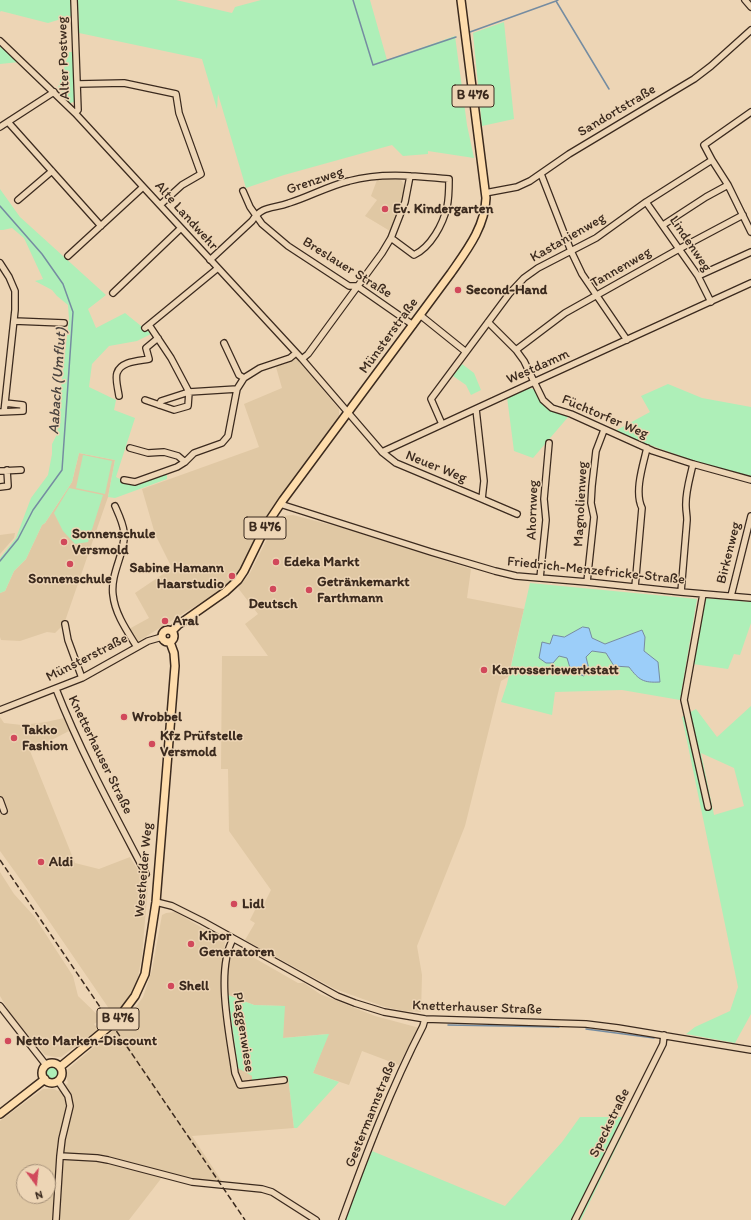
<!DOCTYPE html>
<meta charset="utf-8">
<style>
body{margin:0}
#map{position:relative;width:751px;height:1220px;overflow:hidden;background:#edd5b5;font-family:Itim,sans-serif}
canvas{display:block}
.north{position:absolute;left:16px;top:1164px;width:40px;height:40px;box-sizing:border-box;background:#edd5b5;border:1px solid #a69179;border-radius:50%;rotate:165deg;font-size:11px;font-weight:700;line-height:16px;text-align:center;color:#3b2a1e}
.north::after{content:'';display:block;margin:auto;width:14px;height:18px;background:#d1495b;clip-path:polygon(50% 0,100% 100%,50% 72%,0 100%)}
</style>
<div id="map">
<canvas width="751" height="1220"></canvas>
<div class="north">N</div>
</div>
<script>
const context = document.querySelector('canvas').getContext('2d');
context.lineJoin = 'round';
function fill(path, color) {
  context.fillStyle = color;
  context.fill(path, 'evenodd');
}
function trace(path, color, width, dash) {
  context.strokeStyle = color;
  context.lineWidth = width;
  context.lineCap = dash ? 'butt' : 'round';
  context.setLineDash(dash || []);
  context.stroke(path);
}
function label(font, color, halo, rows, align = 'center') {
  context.font = font + ' Itim,sans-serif';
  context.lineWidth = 3;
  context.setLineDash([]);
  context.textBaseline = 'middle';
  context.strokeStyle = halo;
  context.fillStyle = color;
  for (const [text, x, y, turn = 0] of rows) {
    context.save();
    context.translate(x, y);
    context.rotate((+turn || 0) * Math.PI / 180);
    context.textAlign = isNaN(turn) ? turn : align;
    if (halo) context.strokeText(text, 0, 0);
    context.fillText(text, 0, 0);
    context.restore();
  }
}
fill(new Path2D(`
 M397 177 402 181 405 187 402 202 390 231 365 216 377 200 371 196 377 180Z
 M297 359 339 409V418L278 500 264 522 239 572 223 589 137 642 129 629 149 618 135 593 172 568 155 534 142 489 259 447 244 404 282 388 276 367Z
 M79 453 115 460 108 497 64 624 55 633 47 632 20 641 1 640 0 637V593L5 591 14 571 26 559 42 525 45 523 72 482Z
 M293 515 343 528 471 569 467 598 524 609 508 677 501 681 465 826 417 946 422 975 421 1012 404 1011 385 1007 335 989 245 940 255 923 250 920 258 904 263 906 271 890 229 831 228 769H221L222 656H268L245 624 258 614 238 588 250 573 276 521 282 516Z
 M15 533 14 538 0 554V535Z
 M0 717 4 723 22 725 46 722 64 718 69 731 30 751 75 863 99 869 130 857 148 886 142 955 138 977 131 994 114 1016 23 883 0 851Z
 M0 872 14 894 34 916 73 976 78 996 102 1019 94 1024 99 1029 61 1057H55L45 1055 10 1013 0 996Z
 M175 912 225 941 221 987 228 1044 235 1043 238 1068 288 1076 294 1128 192 1136 223 1183 190 1180 163 1173 160 1180 129 1220H0V1121L43 1089H54L58 1091 68 1083 66 1076 68 1069 121 1024 132 1012 143 997 152 970 162 915 166 913ZM24 1172H48V1196H24Z
 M237 948 298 983H304L320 994 375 1016 416 1027 418 1028 399 1065 362 1051 349 1085 313 1073 328 1034 283 1038 284 1006 254 1005 228 995 227 987 229 962Z`), '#e0c8a4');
fill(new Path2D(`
 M0 0H71V16L48 23 1 11 0 12Z
 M78 0H176L232 13 235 7 261 0H370L387 60 455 36 467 125 474 158 428 151V154L403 156 392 145 284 175 246 188 218 94 217 109 202 59 79 33Z
 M504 22 514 119 482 126 473 33Z
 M0 44 19 62 0 64Z
 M69 52H74V102L70 103 66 95 58 88Z
 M0 189 20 217 106 295 88 309 96 328 125 313 151 334 137 341 109 346 92 364 89 387 116 400 114 410 135 418 116 477 122 480 135 484 167 473V479L115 498 108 497 115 460 79 453 72 482 45 523 42 525 26 559 14 571 5 591 0 593V558L16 538 31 498 48 475 52 454V444L57 434 59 405 69 319 68 305 57 296 52 290 35 281 43 279 24 238 12 228 3 230H0Z
 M462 364 474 373 481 390 471 395 466 385 453 376Z
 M668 384 702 398 751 407V476C704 466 659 449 615 431L650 412 641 396Z
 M528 388 534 389C544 403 550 413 569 416L533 458 514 451 507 397Z
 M83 455 112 461 105 494 76 488Z
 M69 488 103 495 88 542 75 544 63 531 54 513Z
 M530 583 697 599 680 700 622 690 555 692 552 715 501 702 507 684ZM583 627 592 638 605 644 642 630 645 637 644 651 650 656 660 682C643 683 639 680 629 667L614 666 606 653 592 651 586 657 589 669 571 671 568 658 559 656 542 642 551 644Z
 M705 598 751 602V623L740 655 734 654 728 669 693 664Z
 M751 706V1014L735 1043 686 1034 695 1027 730 1011 738 987 682 717 696 709 717 737ZM701 753 734 768 744 806 714 815Z
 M228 995 254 1005 285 1006 283 1038 329 1034 313 1073 339 1082 297 1128H294L288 1076 252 1080V1076L238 1068Z
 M46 1073a6 6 0 1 1 12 0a6 6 0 1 1-12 0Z
 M580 1117H631L581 1220H346L344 1219 372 1151 505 1206 562 1142Z`), '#aeefb8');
const water = new Path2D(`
 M583 627 589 628 592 638 605 644 642 630 645 637 644 651 658 662 660 682C643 683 639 680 629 667L614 666 606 653 592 651 586 657 589 669 584 676 571 671 567 658 559 656 553 663H546L539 658 542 642 550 644 553 635 564 637Z`);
fill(water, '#9ccef9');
trace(water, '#758ca1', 1);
trace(new Path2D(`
 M353 0 373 65 456 37
 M558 0 556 1 609 89
 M470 32 556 1
 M0 206 42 254 63 284 73 312 62 470 33 510 18 539 0 561
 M448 1025 559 1027
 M586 1029 654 1038`), '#758ca1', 1.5);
const minor = new Path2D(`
 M74 0 78 110 75 113
 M745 0 751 7
 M0 41 75 113 302 359 382 452 534 382 751 283
 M78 84 124 83 176 94 179 113 201 174 182 185 160 205
 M8 122 101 226
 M0 127 54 92
 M712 160 728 185 751 232
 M541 174 571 251 582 274 627 340
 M243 191 250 207 262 224 288 246 349 286H357L413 325
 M485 193 517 187 530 181 569 154 694 79 711 66 751 30
 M18 200 52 171
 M646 202 698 276 711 302
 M663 225 706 197 728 185
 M68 256 143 187
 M210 260 252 221C262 205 273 209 289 203 309 197 328 186 349 181 382 172 416 176 449 179 449 188 449 198 447 207 443 224 431 247 414 255L391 238
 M0 263 9 277 15 291V310L4 412
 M698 276 751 252
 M113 293 181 228
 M420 315 466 352
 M14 321 64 323
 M488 322 516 350 524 361 543 400 552 408 571 414 653 451 693 464 751 480
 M149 325 171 358 189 392 237 389
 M145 328 218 268
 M224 343 239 375 244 378
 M516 350 565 313 679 249 743 215
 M302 359 308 354 382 253 391 238 405 202 410 176
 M119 396C118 389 115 379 117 373 121 361 139 361 149 359L146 348 158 338
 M145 400 174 410 188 406 189 392 161 401 159 405
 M0 412 23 411V405L5 403
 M442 424 431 399 509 294 524 278 538 268 596 238 646 202 712 160 704 145 751 112
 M130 448 148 453 164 452 178 456 185 462 194 453 222 443 228 436 237 389 244 378 260 368 290 358 296 353
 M382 452 396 463 482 499 484 481 476 409
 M0 471 21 470
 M124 480 135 482 177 467 185 462
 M0 487 8 486 7 470
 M482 499 517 514
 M280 504 431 552 495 571 516 576 587 582 681 592 751 598
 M115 506C119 515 123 523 124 532 126 552 110 573 113 595 115 614 127 631 137 647
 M540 578 546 520 544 499 549 443
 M587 582 594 517 591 503 592 486 596 451 604 430
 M635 587 642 508C634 492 643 465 647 448
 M681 592 687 520C687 515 686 511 686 507 685 493 690 478 693 464
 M703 594 684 700 708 807
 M731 596 751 516
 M65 624 68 640 82 678
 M56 689C81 753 114 813 146 874
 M0 710 82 678 148 641 162 637
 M0 800 4 811
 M156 902 172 906 202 921 337 996 355 1003 384 1012 425 1019 586 1024 618 1028 751 1050
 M233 939C215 971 230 1036 235 1073L240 1085 284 1080
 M0 1006 46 1065
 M60 1156 97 1158 108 1160 192 1182 262 1189 272 1192 316 1220
 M56 1220 60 1156 62 1139 70 1106 68 1096 58 1081
 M342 1220C366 1154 391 1088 423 1026L425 1019
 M575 1220 663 1044 664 1035`);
const major = new Path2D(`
 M162 636a6 6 0 1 1 12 0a6 6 0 1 1-12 0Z
 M172 631 178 625 225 592 238 580 244 571 267 524 283 500 451 273C467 250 485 227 486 198L461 0
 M42 1073a10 10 0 1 1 20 0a10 10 0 1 1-20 0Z
 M60 1067 117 1020 135 996 145 974 156 902 175 666 174 653 170 642
 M0 1114 45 1079`);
trace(minor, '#3b2a1e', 8);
trace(major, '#3b2a1e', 10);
trace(minor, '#edd5b5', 5.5);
trace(major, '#fddcac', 7);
trace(new Path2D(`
 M0 860 245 1220`), '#3b2a1e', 1.5, [6, 3]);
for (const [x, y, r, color] of [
 [385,209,4,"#d1495b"],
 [458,290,4,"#d1495b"],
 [64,542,4,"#d1495b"],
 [276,562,4,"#d1495b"],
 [70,564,4,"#d1495b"],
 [232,576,4,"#d1495b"],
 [273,589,4,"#d1495b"],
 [309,590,4,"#d1495b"],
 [165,621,4,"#d1495b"],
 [484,670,4,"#d1495b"],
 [124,717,4,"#d1495b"],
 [14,738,4,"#d1495b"],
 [152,744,4,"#d1495b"],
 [41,862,4,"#d1495b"],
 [234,904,4,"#d1495b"],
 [191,944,4,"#d1495b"],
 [171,986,4,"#d1495b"],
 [8,1041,4,"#d1495b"]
]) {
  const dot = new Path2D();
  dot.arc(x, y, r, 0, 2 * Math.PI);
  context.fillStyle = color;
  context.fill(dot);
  trace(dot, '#edd5b5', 1.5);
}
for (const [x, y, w] of [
 [473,96,42],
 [265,528,42],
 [118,1019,42]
]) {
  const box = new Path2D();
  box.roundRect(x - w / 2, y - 11, w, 22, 3);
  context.fillStyle = '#edd5b5';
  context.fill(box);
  trace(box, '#3b2a1e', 1);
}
label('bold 13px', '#3b2a1e', null, [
 ["B 476",473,96],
 ["B 476",265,528],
 ["B 476",118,1019]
]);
label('14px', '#3b2a1e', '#edd5b5', [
 ["Alter Postweg",64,58,-92],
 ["Sandortstraße",617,111,-31],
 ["Grenzweg",315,181,-19],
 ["Alte Landwehr",186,216,48],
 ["Kastanienweg",568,238,-30],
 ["Lindenweg",690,244,56],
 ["Breslauer Straße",347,268,32],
 ["Tannenweg",621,268,-30],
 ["Münsterstraße",389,336,-54],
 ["Westdamm",538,367,-24],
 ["Füchtorfer Weg",605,417,23],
 ["Neuer Weg",436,467,22],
 ["Magnolienweg",581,504,-87],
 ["Ahornweg",533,510,-88],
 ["Birkenweg",729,553,-76],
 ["Friedrich-Menzefricke-Straße",596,571,6],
 ["Münsterstraße",87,658,-27],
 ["Knetterhauser Straße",100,755,64],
 ["Westheider Weg",144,870,-85],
 ["Knetterhauser Straße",477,1008,2],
 ["Plaggenwiese",243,1032,81],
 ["Gestermannstraße",371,1114,-68],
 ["Speckstraße",610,1123,-64]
]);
label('bold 14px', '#3b2a1e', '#edd5b5', [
 ["Ev. Kindergarten",393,209],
 ["Second-Hand",466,290],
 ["Sonnenschule",72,534],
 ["Versmold",72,550],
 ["Edeka Markt",284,562],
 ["Sabine Hamann",224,568,"right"],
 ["Haarstudio",224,584,"right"],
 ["Sonnenschule",70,579,"center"],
 ["Getränkemarkt",317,582],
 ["Farthmann",317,598],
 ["Deutsch",273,604,"center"],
 ["Aral",173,621],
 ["Karrosseriewerkstatt",492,670],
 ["Wrobbel",132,717],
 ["Takko",22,730],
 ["Fashion",22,746],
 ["Kfz Prüfstelle",160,736],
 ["Versmold",160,752],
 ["Aldi",49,862],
 ["Lidl",242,904],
 ["Kipor",199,936],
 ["Generatoren",199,952],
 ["Shell",179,986],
 ["Netto Marken-Discount",16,1041]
], 'left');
label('italic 15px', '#4a433f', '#edd5b5', [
 ["Aabach (Umflut)",58,381,-86]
]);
</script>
